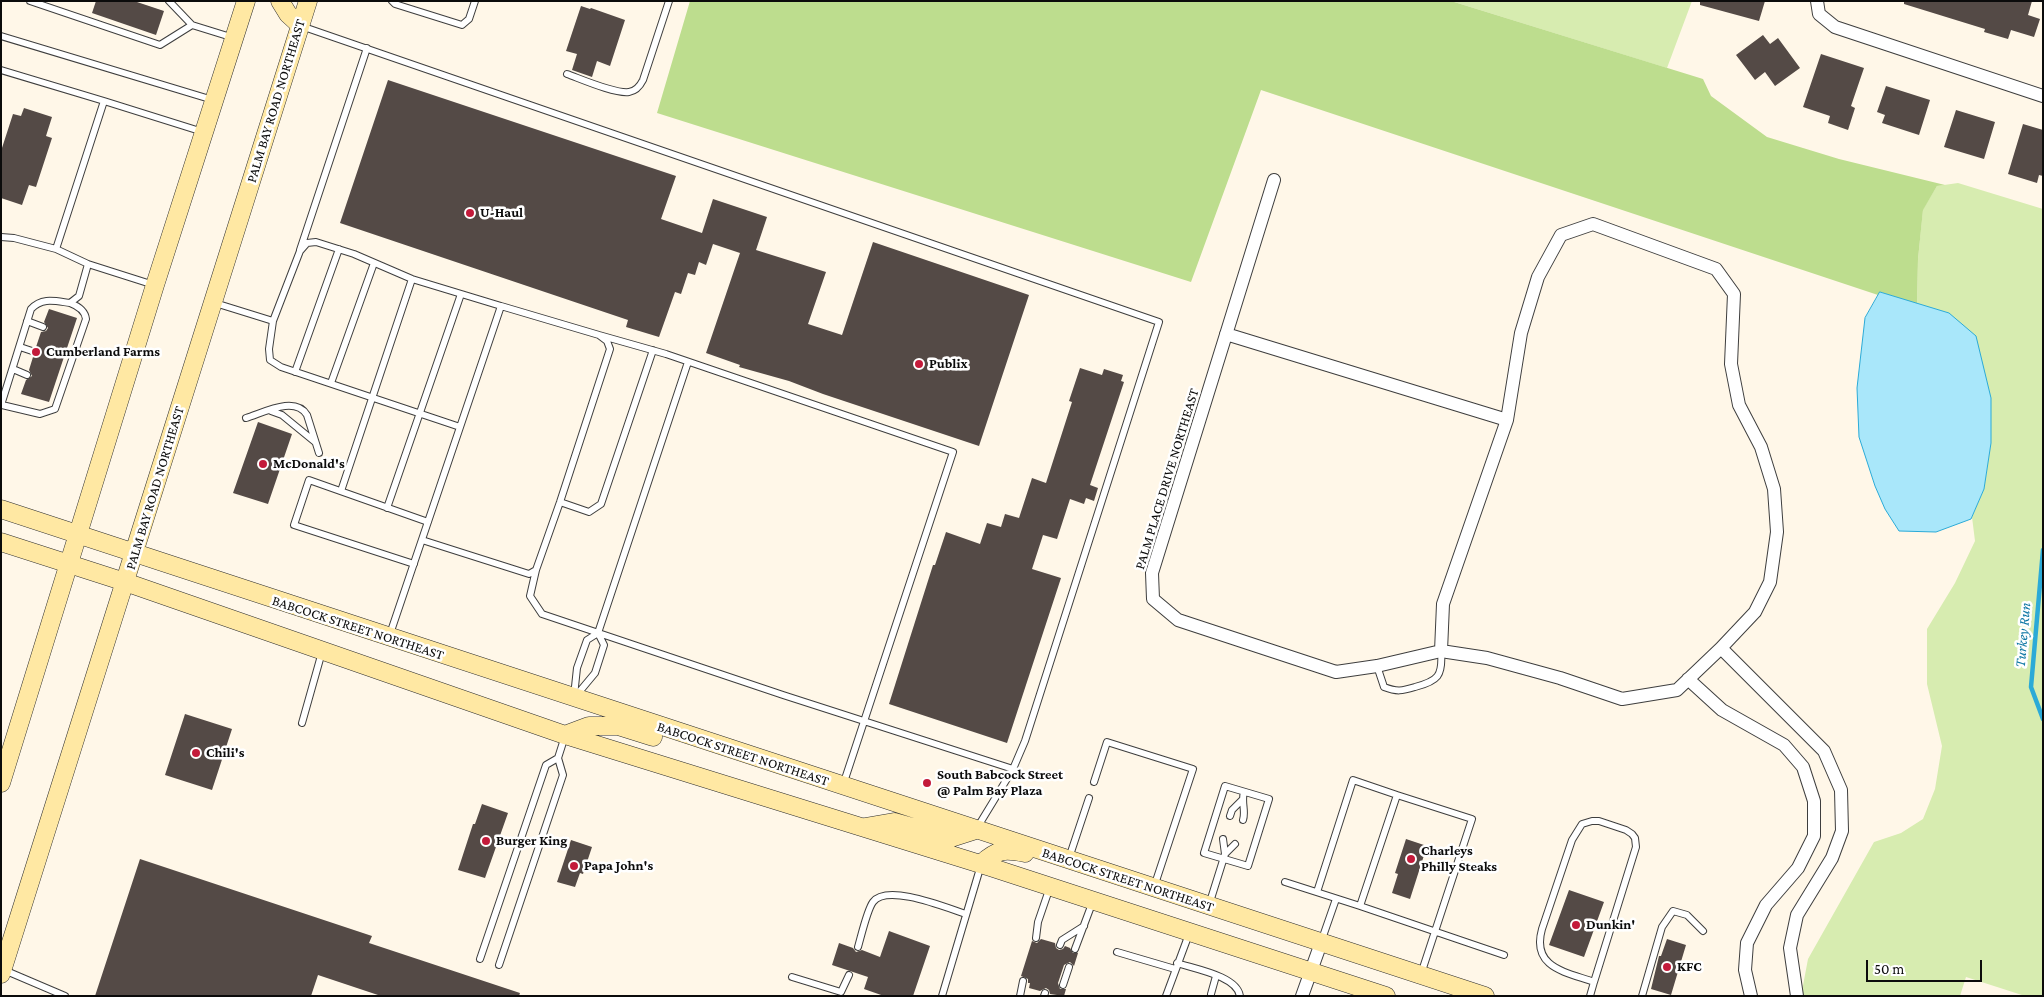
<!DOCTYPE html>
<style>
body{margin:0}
#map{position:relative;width:2044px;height:997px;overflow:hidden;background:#fff7e8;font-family:"Crimson Pro",serif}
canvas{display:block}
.frame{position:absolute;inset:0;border:2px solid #0b0b0b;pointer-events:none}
.scale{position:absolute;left:1866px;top:960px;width:116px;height:22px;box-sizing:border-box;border:2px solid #0b0b0b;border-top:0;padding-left:6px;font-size:15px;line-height:18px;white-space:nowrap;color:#0b0b0b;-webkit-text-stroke:4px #fff;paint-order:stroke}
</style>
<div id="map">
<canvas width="2044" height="997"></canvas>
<div class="frame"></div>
<div class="scale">50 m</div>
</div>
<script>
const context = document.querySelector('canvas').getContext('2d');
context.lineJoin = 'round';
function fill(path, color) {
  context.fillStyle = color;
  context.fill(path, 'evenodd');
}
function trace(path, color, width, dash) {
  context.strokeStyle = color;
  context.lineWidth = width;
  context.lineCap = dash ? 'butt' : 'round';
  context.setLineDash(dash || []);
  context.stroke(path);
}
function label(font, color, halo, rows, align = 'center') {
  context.font = font + ' "Crimson Pro",serif';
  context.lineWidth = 5;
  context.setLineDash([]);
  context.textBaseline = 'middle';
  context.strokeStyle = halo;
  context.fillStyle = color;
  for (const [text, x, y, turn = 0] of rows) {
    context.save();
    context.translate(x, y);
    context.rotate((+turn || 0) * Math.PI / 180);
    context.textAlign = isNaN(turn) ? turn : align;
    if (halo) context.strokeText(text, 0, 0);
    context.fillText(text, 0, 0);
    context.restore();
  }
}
fill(new Path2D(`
 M1451 1H1692L1667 68Z
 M1958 183 2043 209V996H2025L1966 977 1960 996H1801L1808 959 1874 842 1901 833 1923 819 1935 789 1942 746 1927 684V629L1955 583 1975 541 1972 517 1984 489 1991 443V398L1983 369 1949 313 1917 304 1918 259 1923 209 1937 186Z`), '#d7ecb0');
fill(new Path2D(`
 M690 1H1451L1703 79 1711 96 1767 137 1839 159 1945 185 1937 186 1923 210 1918 259 1917 304 1880 292 1878 295 1261 90 1191 282 657 113Z`), '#bddd8e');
const water = new Path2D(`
 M1880 292 1949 313 1976 336 1991 398V443L1984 489 1971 519 1936 532 1899 531 1885 509 1875 486 1859 437 1857 388 1865 318Z`);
fill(water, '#a9e7fa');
trace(water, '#2baad7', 1);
trace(new Path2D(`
 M2043 550 2031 687 2043 719`), '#2baad7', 4.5);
fill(new Path2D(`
 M96 1H134L164 11 156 35 92 13Z
 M1700 1H1765L1759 21 1700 5Z
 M1904 1H2032L2028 15 2040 19 2034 37 2011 30 2008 39 1984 32 1985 29 1904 4Z
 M581 6 590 9 591 8 625 20 610 66 597 61 592 77 572 70 577 54 566 51Z
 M1763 35 1770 44 1778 38 1800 68 1775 86 1765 72 1755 80 1736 55Z
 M1821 54 1864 68 1851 106 1855 108 1848 130 1828 123 1830 116 1803 107Z
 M388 80 676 176 661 219 702 233 713 199 767 217 756 250 826 272 808 324 842 335 873 242 1029 295 979 446 823 394 789 381 739 367 740 365 706 353 740 253 713 244 706 265 699 262 695 275 688 273 681 294 675 292 659 337 626 327 628 320 340 223Z
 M1886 86 1930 100 1919 135 1882 123 1885 115 1877 112Z
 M24 108 52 117 46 136 52 138 36 187 29 185 22 205 1 198V151L13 114 21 116Z
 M1956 110 1995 122 1984 159 1944 147Z
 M2023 124 2043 130V176L2039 175 2037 183 2008 174Z
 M49 309 77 318 49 402 21 394 26 380 32 376 29 370 33 357 38 356 40 353 36 347 41 332 46 331 48 328 44 322Z
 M1080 368 1102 375 1104 369 1123 375 1121 381 1124 382 1090 485 1098 488 1094 501 1086 498 1084 504 1070 499 1057 539 1043 535 1032 569 1061 578 1007 743 889 704 933 565H935L946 532 980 544 987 523 1001 527 1005 514 1019 518 1032 478 1046 483 1072 402 1069 401Z
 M258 422 292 434 268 504 233 493Z
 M185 714 232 729 212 790 165 775Z
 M482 804 508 813 485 878 458 870 473 824H475Z
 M1406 839 1427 846 1410 899 1392 893 1398 874 1395 873Z
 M571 840 592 847 583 874 580 873 575 887 557 882Z
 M140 859 372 936 369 943 520 993 519 996H381L318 975 311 996H95Z
 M1569 890 1604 902 1584 957 1549 945Z
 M889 931 930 946 913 996H884L864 989 868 977 832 965 839 943 853 948 856 952 862 950 880 957Z
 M1041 939 1055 943 1056 948 1059 950 1063 949 1065 946 1070 948 1073 953H1078L1074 966 1070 962 1064 965 1058 983 1060 989H1066L1064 996 1050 994 1049 990 1046 988 1040 991 1029 988 1030 983H1028V979L1021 976 1032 941 1037 943Z
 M1667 939 1686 945 1671 995 1651 989 1659 956H1661Z`), '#544a46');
const lane = new Path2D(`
 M30 1 160 45 192 25
 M169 1 192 25 234 38
 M392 1 395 4 462 25 469 19 475 1
 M301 26 1159 322 1025 741 1013 769 977 828
 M1 36 213 100
 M1 70 104 101
 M567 74C581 79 615 94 629 92 636 91 640 86 643 80L669 1
 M1 237 14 238 56 249 88 264 154 285
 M56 249 104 101 203 132
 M300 250 367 48
 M215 303 273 321 300 251 307 243 316 242 354 254 412 279 501 306 390 634
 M27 321 43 327
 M273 321 269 349 270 360 281 367 460 427
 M599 335 666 354 953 452 843 785
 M20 347 35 352
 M13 369 27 375
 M295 372 339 249
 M331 383 374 263
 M1 405 31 309C42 297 55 301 70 303L79 296 88 264
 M2 405 40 414 55 409 86 319C85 310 78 306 70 303
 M271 411 282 415 315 442
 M246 418C263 413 295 395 307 415L319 453
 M341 491 412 279
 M560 502 589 512 601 504 653 350
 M387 508 461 294
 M422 540 529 574 536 570 560 502 610 349 607 341 599 335 501 306
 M414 564 294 525 309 480 428 522
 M536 570 530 596 542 614 783 695 1013 769
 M1377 666 1384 687C1397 692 1402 691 1415 687 1438 681 1443 676 1441 651
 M574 696 577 668 587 640 598 633 688 362
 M575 697 595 673 604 645 598 633
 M302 723 322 652
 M1094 782 1107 742 1193 769 1154 887
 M1225 786 1269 799 1248 866 1204 853Z
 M1230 816 1232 810 1242 800
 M1243 820C1246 811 1241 802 1244 792
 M1225 854 1235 844
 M1069 858 1089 798
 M1285 882 1360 906 1397 795 1472 819 1421 974
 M1317 892 1353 780 1397 795
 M1209 905 1225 854 1223 839
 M1360 906 1504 955
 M1036 938 1038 922 1050 887
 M1321 942 1336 899
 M1060 945 1062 940 1084 926
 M858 947C861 937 867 910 873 902 887 883 947 908 966 914
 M1075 949 1093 901
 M1117 952 1175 969
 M480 959 546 765 558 758
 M1177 963C1195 969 1237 976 1240 996
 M499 965 563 775 558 758 565 736
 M4 970 65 996
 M792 977 841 992 849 975
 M1063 985 1069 967
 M1211 994 1216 976
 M942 996 981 865
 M1020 996 1023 981
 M1044 996 1045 993
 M1166 996 1189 934
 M1590 996 1594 982 1636 847 1635 838 1632 834 1626 830 1599 821H1592L1582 824 1572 840 1542 929C1531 968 1566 972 1594 982
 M1642 996 1662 927 1673 911 1687 915 1703 931`);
const street = new Path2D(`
 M1817 1 1819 14 1835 27 2043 96
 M1274 180 1152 573 1153 599 1178 620 1336 672 1377 666 1441 651
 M1593 224 1716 269 1734 294 1731 364 1739 405 1761 447 1774 489 1777 532 1770 582 1755 612 1721 648 1677 690 1622 699 1560 678 1487 658 1441 651 1443 604 1507 420 1521 333 1538 277 1561 235Z
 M1226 334 1507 420
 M1721 648 1824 751 1841 790 1842 831 1832 858 1797 915 1790 948 1797 996
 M1688 679 1722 710 1784 745 1803 767 1814 801V836L1798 868 1766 905 1747 943 1745 970 1751 996
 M1302 996 1321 943`);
const secondary = new Path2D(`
 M280 1 288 14 300 25
 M1 509 1485 996
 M1 542 125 582 565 735 990 867 1386 996
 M565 735 589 726H618L653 737
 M1 783 155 285 246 1
 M865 827 894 822 951 838 976 830
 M981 864C997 849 1005 849 1025 853
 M1 974 308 1`);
trace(lane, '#3e3e3e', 8);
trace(street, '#3e3e3e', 14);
trace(secondary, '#2d2d2d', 19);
trace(lane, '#fff', 6);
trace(street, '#fff', 12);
trace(secondary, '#ffe8a3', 18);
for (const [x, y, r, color] of [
 [470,213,5,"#c31a3a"],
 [36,352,5,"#c31a3a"],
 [919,364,5,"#c31a3a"],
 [263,464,5,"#c31a3a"],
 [196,753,5,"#c31a3a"],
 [927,783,5,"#c31a3a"],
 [486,841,5,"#c31a3a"],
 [1411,859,5,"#c31a3a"],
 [574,866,5,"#c31a3a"],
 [1576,925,5,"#c31a3a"],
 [1667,967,5,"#c31a3a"]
]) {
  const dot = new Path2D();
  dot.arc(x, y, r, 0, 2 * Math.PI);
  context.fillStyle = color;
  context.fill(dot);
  trace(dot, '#fff', 2);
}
label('14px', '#0b0b0b', '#fff', [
 ["PALM BAY ROAD NORTHEAST",276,101,-73],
 ["PALM PLACE DRIVE NORTHEAST",1167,479,-73],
 ["PALM BAY ROAD NORTHEAST",155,488,-73],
 ["BABCOCK STREET NORTHEAST",358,628,18],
 ["BABCOCK STREET NORTHEAST",743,754,18],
 ["BABCOCK STREET NORTHEAST",1128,880,18]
]);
label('bold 14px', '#0b0b0b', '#fff', [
 ["U-Haul",480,213],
 ["Cumberland Farms",46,352],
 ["Publix",929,364],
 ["McDonald's",273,464],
 ["Chili's",206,753],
 ["South Babcock Street",937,775],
 ["@ Palm Bay Plaza",937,791],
 ["Burger King",496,841],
 ["Charleys",1421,851],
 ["Philly Steaks",1421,867],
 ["Papa John's",584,866],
 ["Dunkin'",1586,925],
 ["KFC",1677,967]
], 'left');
label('italic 15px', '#0d77a4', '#fff', [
 ["Turkey Run",2023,635,-85]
]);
</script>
